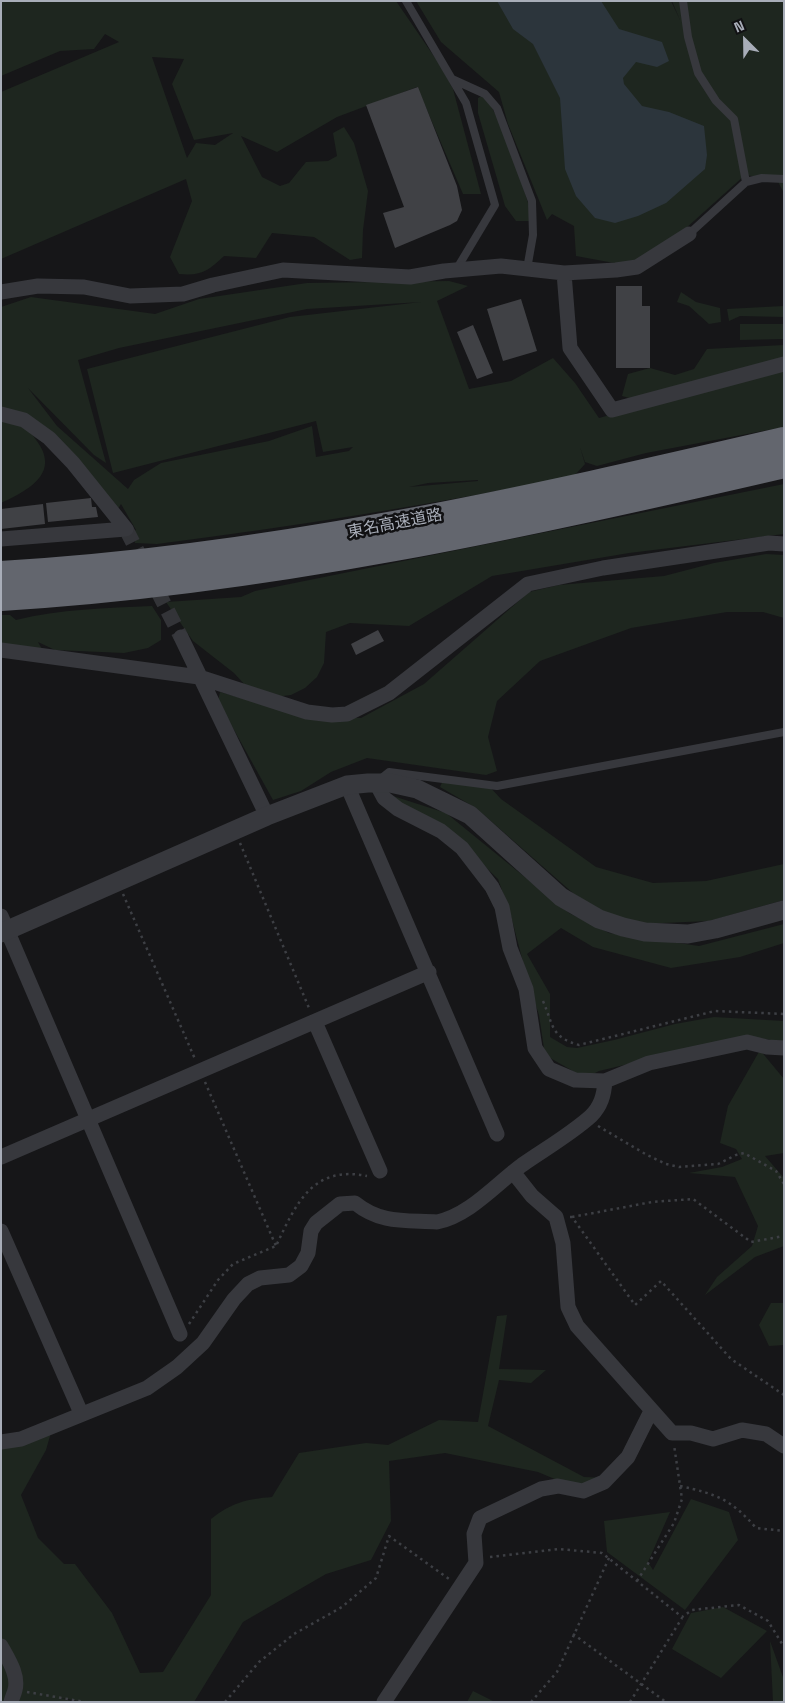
<!DOCTYPE html>
<meta charset="utf-8">
<style>
body{margin:0}
#map{position:relative;width:785px;height:1703px;overflow:hidden;background:#161618;font-family:"Space Grotesk",sans-serif}
canvas{display:block}
.frame{position:absolute;inset:0;border:2px solid #a8adb8;pointer-events:none}
.north{position:absolute;left:720px;top:15px;width:50px;height:50px;-webkit-text-stroke:4px #111113;paint-order:stroke;rotate:337deg;font-size:14px;font-weight:700;line-height:20px;text-align:center;color:#a8adb8}
.north::after{content:'';display:block;margin:auto;width:18px;height:22px;background:#a8adb8;clip-path:polygon(50% 0,100% 100%,50% 72%,0 100%)}
</style>
<div id="map">
<canvas width="785" height="1703"></canvas>
<div class="frame"></div>
<div class="north">N</div>
</div>
<script>
const context = document.querySelector('canvas').getContext('2d');
context.lineJoin = 'round';
function fill(path, color) {
  context.fillStyle = color;
  context.fill(path, 'evenodd');
}
function trace(path, color, width, dash) {
  context.strokeStyle = color;
  context.lineWidth = width;
  context.lineCap = dash ? 'butt' : 'round';
  context.setLineDash(dash || []);
  context.stroke(path);
}
function label(font, color, halo, rows, align = 'center') {
  context.font = font + ' "Space Grotesk","Noto Sans JP",sans-serif';
  context.lineWidth = 5;
  context.setLineDash([]);
  context.textBaseline = 'middle';
  context.strokeStyle = halo;
  context.fillStyle = color;
  for (const [text, x, y, turn = 0] of rows) {
    context.save();
    context.translate(x, y);
    context.rotate((+turn || 0) * Math.PI / 180);
    context.textAlign = isNaN(turn) ? turn : align;
    if (halo) context.strokeText(text, 0, 0);
    context.fillText(text, 0, 0);
    context.restore();
  }
}
fill(new Path2D(`
 M1 1H396L442 68 453 89 481 194H463L417 87 337 117 277 152 241 136 262 177 280 186 289 183 306 162 328 161 337 156 333 133 344 127 354 143 368 191 363 230 362 258 350 260 314 237 272 233 256 258 224 256C208 271 202 276 179 274L170 257 192 201 186 179 1 259V92L119 42 105 34 94 49 60 51 1 76ZM152 57 184 59 172 84 194 140 233 133 215 145 196 143 187 158Z
 M416 1H671L680 20 672 1H784V193L777 180 745 175 685 229 636 267 576 256 574 226 552 214 547 220 508 124 499 92 441 42Z
 M485 94 506 135 534 221H516L505 206 478 113V98Z
 M449 281 468 286 437 301 469 389 511 381 553 358 575 383 599 418 784 367V427L646 453 597 466 585 462 580 447 585 464 574 476C436 504 297 526 157 544L135 543 134 531 136 530 121 504 116 512 80 467 33 436C62 470 34 488 1 503V307L31 297 155 314 199 299 307 283ZM421 302 290 317 87 369 113 473 316 421 323 452 353 447 349 451 316 457 312 426 269 441 161 463 134 480 128 489 57 426 28 388 94 455 106 463 78 360 119 348 307 309ZM478 480V481L409 487 428 483Z
 M681 292 696 302 720 308 721 322 709 324 689 306 677 302Z
 M784 306V317L740 316 729 321 727 309Z
 M740 324H784V339L740 340Z
 M784 345V363L633 399 622 396 628 374 650 368 675 375 694 369 707 349Z
 M784 484V534L629 553 492 576 409 626 350 623 326 632 324 663 317 677 305 688 291 695 275 697 245 685 234 673 193 641 166 602 241 597 255 591Z
 M766 554 784 555V618L763 612H727L631 628 540 661 497 701 488 737 497 771 486 775 367 758 331 772 301 791 273 800 218 701 220 692 306 716 361 718 424 684 529 592 559 585 664 576 714 563Z
 M152 606 161 620V640L148 648 124 653 55 650 38 642 43 651 1 646V615H10L16 620C60 609 106 608 152 606Z
 M444 778 489 786 501 799 596 867 653 883 706 881 784 864V900L709 921 640 924 590 908 476 808 440 787Z
 M393 796 446 813 569 913 609 933 699 946 784 924V943L740 957 671 968 593 947 561 928 527 954 550 994V1037L567 1047 577 1048 614 1040 675 1024 714 1017 784 1021V1042L745 1036 599 1071 585 1078 545 1055 539 1015 528 981 511 916 498 879 448 831 403 805Z
 M760 1050 784 1079V1153L765 1156 784 1178V1246L755 1257 705 1295 717 1277 752 1246 758 1226 735 1177 689 1173 722 1167 742 1159 736 1149 720 1143 728 1106Z
 M771 1303H784V1345L769 1346 759 1325Z
 M507 1315 499 1369 546 1370 531 1383 499 1380 488 1426 584 1477 608 1478 583 1491 538 1472 445 1453 389 1461 391 1521 371 1560 326 1574 243 1622 194 1702H85L61 1698 74 1702H1V1443L52 1429 46 1450 21 1495 38 1538 64 1564H75L112 1613 140 1673 163 1672 211 1595V1519C231 1503 247 1499 272 1497L299 1453 366 1443 388 1445 439 1420 478 1422 497 1316Z
 M691 1499 729 1512 738 1540 685 1610 607 1552 604 1521 670 1512 648 1562 653 1570Z
 M723 1607 767 1631 721 1678 672 1649 691 1613Z
 M770 1641 784 1680V1702H773Z
 M473 1691 495 1702H467Z`), '#1e261f');
fill(new Path2D(`
 M497 1H601L619 29 662 42 669 61 657 67 636 62 623 78 624 84 642 106 669 112 704 126 707 155 705 169 666 203 638 216 615 223 595 218 576 196 565 169 560 98 533 44 513 29Z`), '#2c353c');
fill(new Path2D(`
 M418 87 457 186 462 210 457 221 450 225 395 248 383 213 404 207 366 105Z
 M616 286H642V306H650V368H616Z
 M521 299 537 351 503 361 487 309Z
 M473 325 493 373 477 379 457 332Z
 M91 498 92 507H96L98 517 48 522 46 503Z
 M43 504 45 524 1 529V509Z
 M378 630 384 641 356 655 351 644Z`), '#404145');
trace(new Path2D(`
 M126 529 181 637`), '#333438', 15, [15, 8]);
trace(new Path2D(`
 M240 843 309 1008
 M123 894 195 1059
 M543 1001C554 1027 551 1037 579 1045L715 1011 784 1014
 M205 1082 276 1246
 M598 1126 647 1155 666 1164 679 1167 718 1164 736 1155 744 1153 776 1171 784 1184
 M570 1217H572L635 1305 661 1281 731 1359 784 1395
 M572 1217 652 1202 693 1199 751 1242 784 1236
 M189 1324 218 1280 233 1264 276 1246C296 1204 312 1165 367 1176
 M680 1486C716 1494 731 1499 756 1528L784 1531
 M490 1557 559 1549 602 1553 682 1617 692 1610 739 1605 768 1621 784 1647
 M637 1581 674 1523 682 1499 674 1445
 M573 1634 666 1702
 M27 1692 85 1702
 M225 1702 259 1662 294 1634 342 1607 376 1578 389 1536 449 1579
 M531 1702 557 1672 609 1558
 M630 1702 682 1618`), '#3d3f44', 2.5, [2.5, 4]);
trace(new Path2D(`
 M406 1 466 103 495 205 456 270
 M683 1 688 37 698 73 716 101 734 119 746 182
 M452 79 485 94 497 108 532 201 533 235 527 269
 M689 234 746 182 762 178 784 179
 M379 780 389 772 497 786 784 732`), '#37383d', 8);
trace(new Path2D(`
 M564 273 570 348 612 410 784 364
 M1 292 38 286 84 287 130 296 183 294 213 285 283 270 410 277 444 271 501 266 564 273 616 270 637 267 689 234
 M1 414 24 420 49 438 73 463 126 529
 M1 539 126 529
 M181 637 267 816
 M1 650 199 677 307 712 332 715 347 714 389 693 528 584 603 568 769 543 784 544
 M376 783 384 798 398 809 441 831 462 848 492 887 502 907 510 948 526 989 535 1048 549 1069 575 1080 605 1081 649 1063 747 1042 767 1047 784 1048
 M347 785 497 1134
 M1 916 180 1334
 M315 1022 380 1171
 M1 1157 429 972
 M513 1172 532 1196 556 1217 563 1243 568 1307 577 1326 672 1433H691L713 1439 742 1430 766 1434 784 1446
 M1 1231 81 1413
 M1 1442 21 1439 147 1388 177 1367 203 1343 234 1299 248 1284 260 1278 289 1275 301 1266 308 1253 311 1231 316 1223 340 1204 355 1203C381 1224 405 1220 437 1222 470 1215 496 1184 522 1165 545 1149 571 1134 591 1116 601 1106 604 1095 605 1081
 M1 1646C8 1659 19 1675 15 1690 14 1694 12 1698 11 1702
 M384 1702 476 1563 474 1534 480 1518 541 1489 558 1486 583 1491 604 1482 628 1457 651 1411`), '#37383d', 15);
trace(new Path2D(`
 M1 933 267 816 347 785 368 783H390L417 789 470 815 561 897 599 919 623 927 645 932 688 934 715 929 784 910`), '#37383d', 19);
trace(new Path2D(`
 M1 575C266 560 526 501 784 441
 M1 597C266 581 526 524 784 464`), '#63666e', 28);
label('16px', '#a8adb8', '#111113', [
 ["東名高速道路",395,524,-11]
]);
</script>
